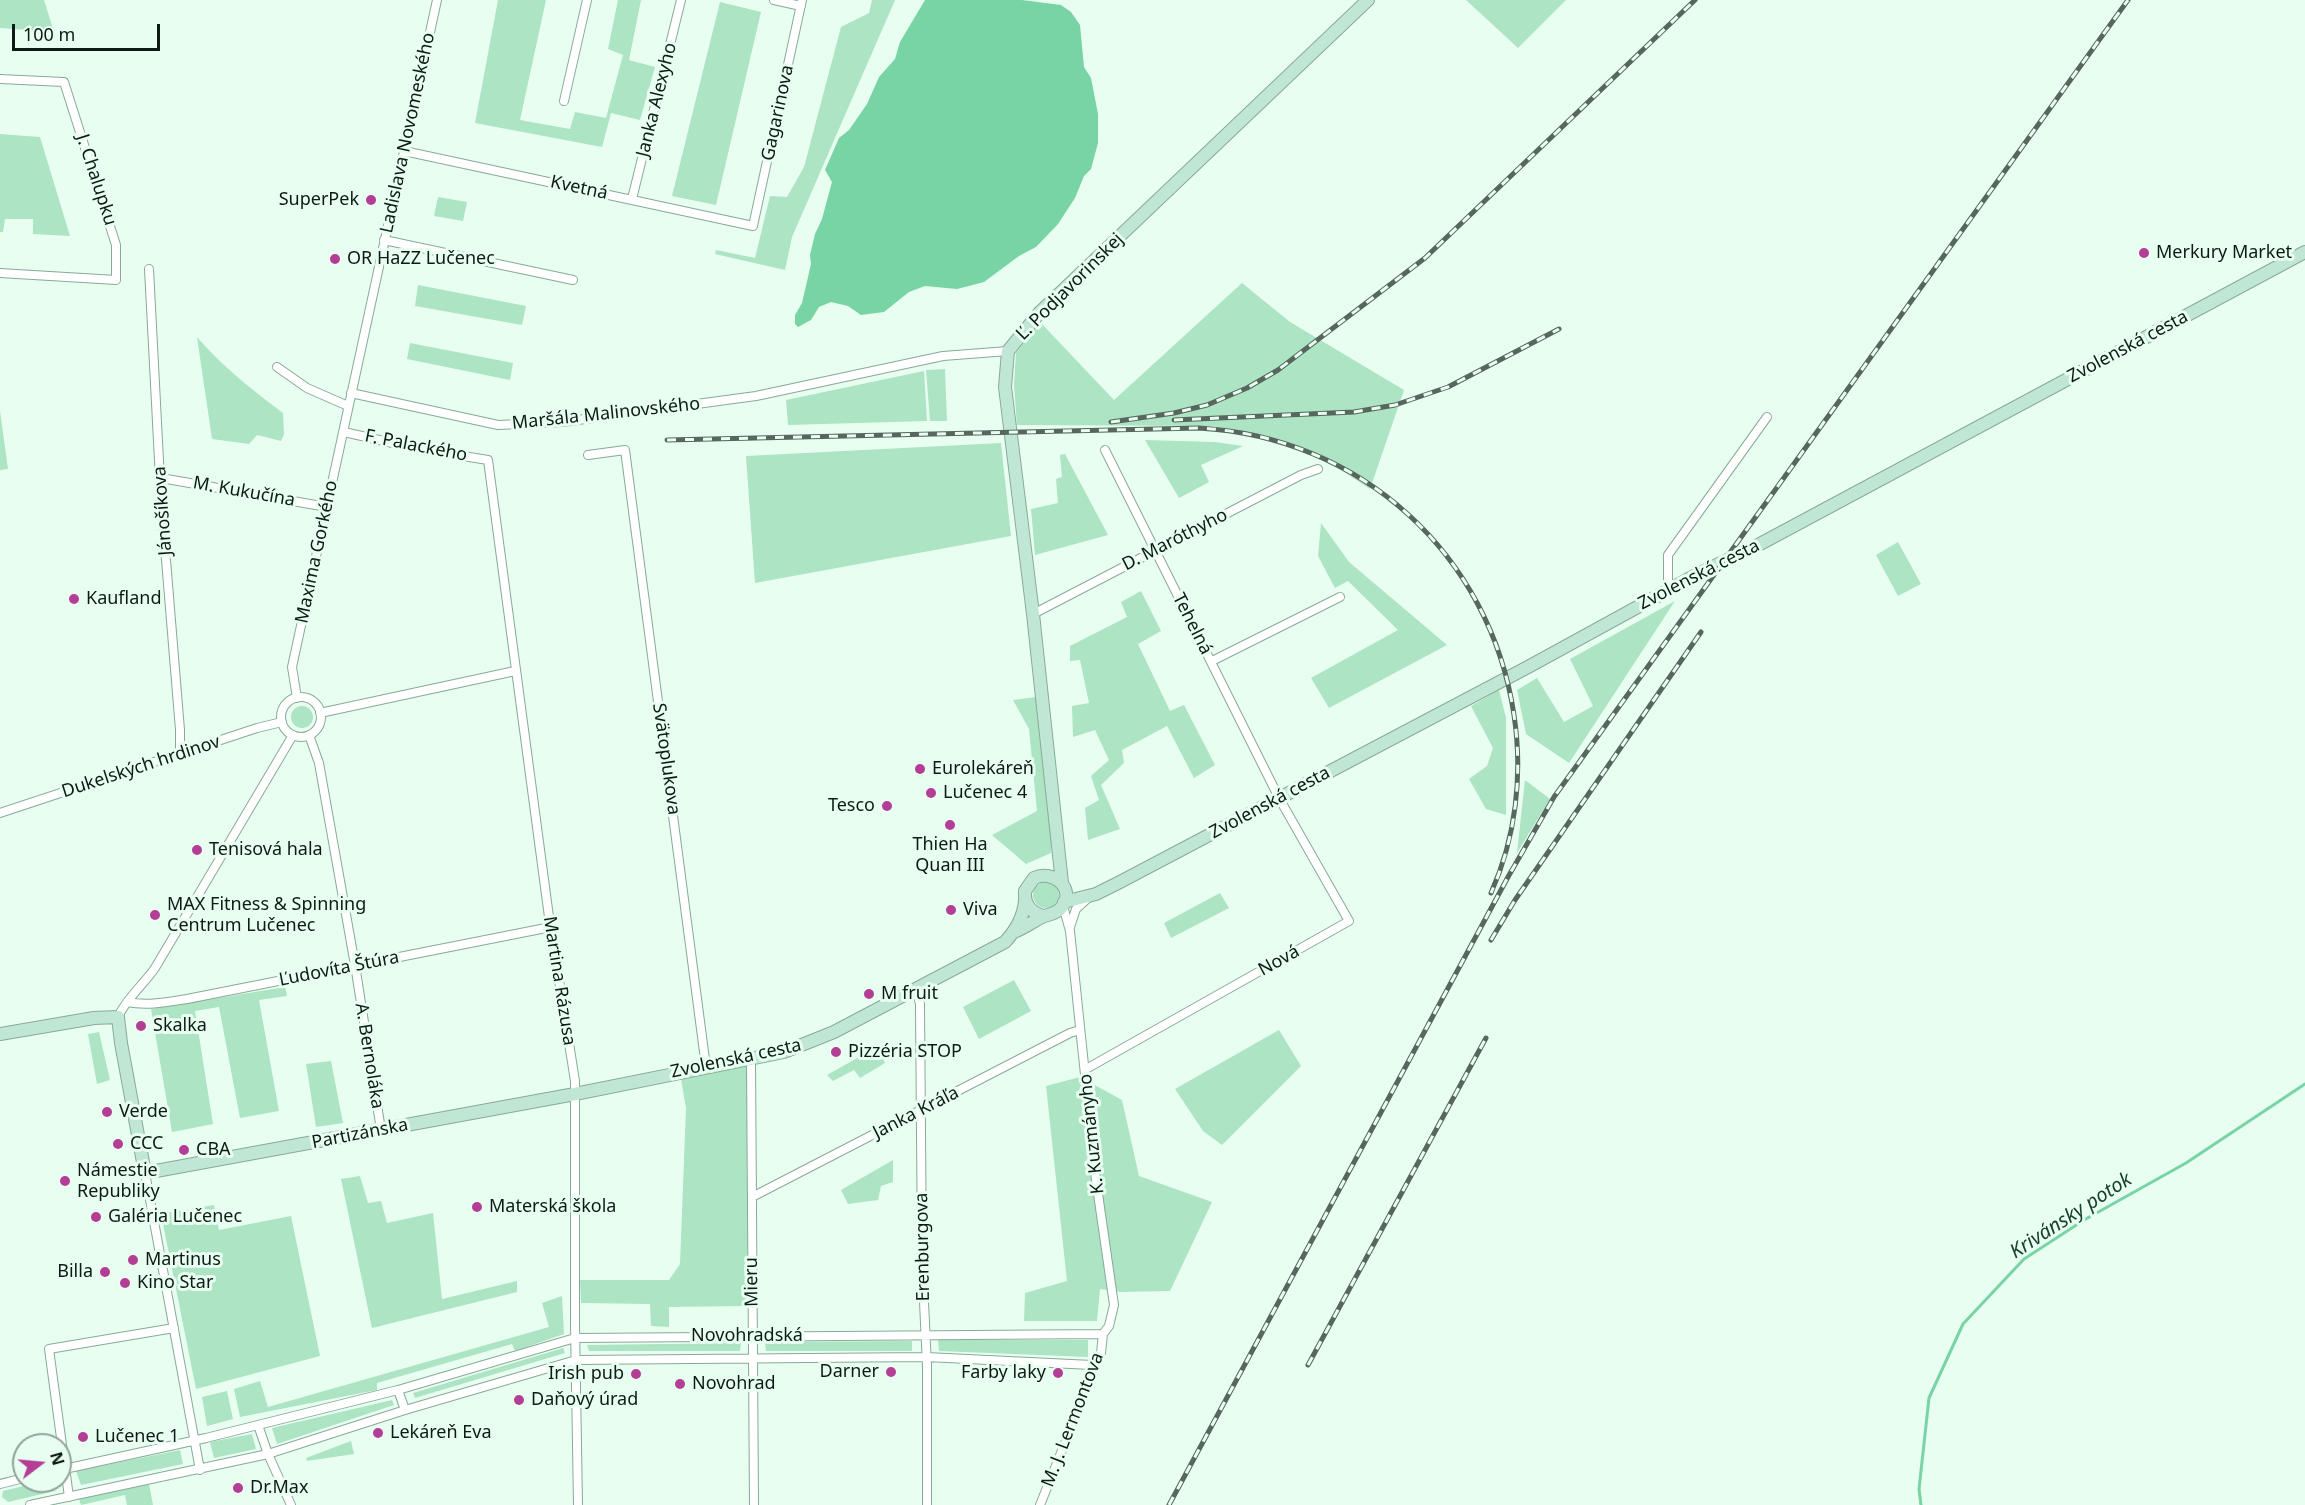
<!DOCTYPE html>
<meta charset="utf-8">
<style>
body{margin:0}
#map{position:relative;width:2305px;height:1505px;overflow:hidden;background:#e8fef1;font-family:"Noto Sans",sans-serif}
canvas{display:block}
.north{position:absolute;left:12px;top:1433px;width:60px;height:60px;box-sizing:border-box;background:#e8fef1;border:2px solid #91a399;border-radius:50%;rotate:74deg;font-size:16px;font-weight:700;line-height:24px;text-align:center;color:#0e1b14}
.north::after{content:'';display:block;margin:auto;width:21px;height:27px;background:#b43e95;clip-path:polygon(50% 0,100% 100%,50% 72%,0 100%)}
.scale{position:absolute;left:12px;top:24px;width:148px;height:27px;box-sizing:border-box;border:3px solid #0e1b14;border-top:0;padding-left:8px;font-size:18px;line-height:21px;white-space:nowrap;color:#0e1b14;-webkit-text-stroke:4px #e8fef1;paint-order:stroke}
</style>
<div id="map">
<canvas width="2305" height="1505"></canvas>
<div class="north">N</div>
<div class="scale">100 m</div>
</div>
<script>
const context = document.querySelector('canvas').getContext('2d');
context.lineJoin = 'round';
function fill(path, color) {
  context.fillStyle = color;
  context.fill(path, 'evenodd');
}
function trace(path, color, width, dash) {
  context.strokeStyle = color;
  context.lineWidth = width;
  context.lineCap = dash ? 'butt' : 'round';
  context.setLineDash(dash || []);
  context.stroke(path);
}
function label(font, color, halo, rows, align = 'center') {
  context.font = font + ' "Noto Sans",sans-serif';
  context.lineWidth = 6;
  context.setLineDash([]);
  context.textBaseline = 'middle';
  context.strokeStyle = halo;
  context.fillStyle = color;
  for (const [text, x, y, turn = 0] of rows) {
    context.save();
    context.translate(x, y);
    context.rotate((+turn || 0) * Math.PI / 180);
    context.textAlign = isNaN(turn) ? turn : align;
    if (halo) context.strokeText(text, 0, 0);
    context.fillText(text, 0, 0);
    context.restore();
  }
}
fill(new Path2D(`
 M0 0H44L54 32 0 28Z
 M498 0H546L520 120 570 129 575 112 606 118 623 55 608 49 618 0H641L629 60 655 67 640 120 611 113 602 147 475 123Z
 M872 0H895L792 237 785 270 715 254 716 250 755 258 770 196 787 197 804 167 841 27 869 13Z
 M1466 0H1566L1518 48Z
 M720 2 761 12 716 205 672 196Z
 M0 134 40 137 70 236 33 234V219H5L3 232H0Z
 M438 197 467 202 463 221 434 216Z
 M1242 283 1290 322 1404 390 1370 489 1341 470 1309 453 1266 436 1213 426 1017 425 1014 385 1016 353 1040 322 1114 400Z
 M418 285 526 306 522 325 415 306Z
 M197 337C222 366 252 390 283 413L284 434 281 441 257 435 249 444 212 439Z
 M410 343 513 363 510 380 407 359Z
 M945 369 947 421H930L926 370Z
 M924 371 927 421 788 425 786 400Z
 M0 411 8 469 0 470Z
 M1145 440 1215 442 1243 446 1201 465 1209 482 1179 498Z
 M1001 443 1011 536 755 583 746 456Z
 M1065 454 1108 535 1035 555 1031 509 1058 503 1056 479 1062 477 1060 455Z
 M1321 523 1349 562 1447 645 1329 708 1311 678 1398 630 1348 581 1335 588 1318 556Z
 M1898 542 1921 584 1898 596 1876 555Z
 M1141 591 1161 631 1138 644 1170 711 1184 705 1215 765 1194 778 1167 726 1122 750 1124 763 1101 785 1120 829 1088 840 1085 808 1099 800 1091 776 1109 760 1095 730 1073 737 1072 706 1089 703 1080 660 1070 661V646L1127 617 1121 602Z
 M1675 601 1569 763 1526 734 1517 690 1537 678 1564 722 1593 706 1570 659Z
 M1499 690 1506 718V815L1486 809 1469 779 1487 766 1493 748 1471 706Z
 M1036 697 1051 829V853L1026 864 992 835 1037 811 1029 729 1013 700Z
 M291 717a11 11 0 1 1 22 0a11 11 0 1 1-22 0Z
 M1525 780 1550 799 1517 853Z
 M1033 895a13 13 0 1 1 26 0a13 13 0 1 1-26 0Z
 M1220 893 1229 908 1171 938 1164 923Z
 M1014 980 1031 1011 979 1039 963 1007Z
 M285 987 287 996 259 1000 279 1111 240 1118 219 1007 195 1011 213 1124 172 1132 151 1009Z
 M1279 1030 1301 1066 1222 1145 1203 1131 1175 1089Z
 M99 1032 110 1080 97 1084 88 1034Z
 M877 1047 885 1063 860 1078 854 1070 833 1081 827 1075Z
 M331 1061 343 1123 316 1127 306 1064Z
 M753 1065 746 1306 669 1307V1327L651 1326 650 1304 581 1303 580 1280H669L680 1264 686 1108 681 1079Z
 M1080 1077 1122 1100 1139 1176 1212 1202 1170 1291 1121 1292 1100 1289 1097 1321H1024L1025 1293 1067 1281 1046 1086Z
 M893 1160V1182L881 1186 878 1200 848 1204 841 1190Z
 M360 1176 368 1203 381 1201 387 1223 433 1213 442 1299 517 1281V1292L372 1328 341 1179Z
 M214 1205 219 1230 291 1216 320 1356 196 1389 161 1214Z
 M562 1296 564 1334 515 1351 512 1344 377 1383V1390L240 1417 234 1389 260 1381 268 1407 549 1327 542 1303Z
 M938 1340H1088V1357L939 1351Z
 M912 1341V1351H766L765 1342Z
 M741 1343 740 1351H589L587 1345Z
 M563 1348 565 1353 415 1398 413 1393Z
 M227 1391 233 1419 207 1426 202 1397Z
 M392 1400 394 1405 277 1444 272 1428Z
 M252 1434 256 1449 214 1458 210 1442Z
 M351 1441 354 1454 307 1461 306 1458Z
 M180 1450 183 1464 81 1485 76 1471Z
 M44 1481 55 1482 56 1485 55 1491 8 1502 2 1497 3 1491 7 1490Z
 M149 1484 153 1505H127L125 1495 81 1505 79 1499Z`), '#ace4c4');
fill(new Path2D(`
 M925 0H1022L1061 5 1071 12 1080 25 1084 67 1091 78 1098 114V143L1091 169 1084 176 1075 198 1058 224 1036 247 1019 256 984 282 957 289 925 286 909 292 884 312 861 315 848 306 831 302 819 307 811 320 798 327 795 324V315L802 303 811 264 810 255 815 234 822 219 832 182 825 170 839 138 849 130 867 104 879 77 895 59 900 42Z`), '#78d4a4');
trace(new Path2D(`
 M1921 1505 1919 1489 1929 1398 1963 1324 2024 1259 2084 1220 2186 1163 2305 1084`), '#78d4a4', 3);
const street = new Path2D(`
 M774 0 801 6
 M0 79 64 82 116 245V280L0 273
 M564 101 587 0
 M404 151 753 226 802 0
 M632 199 681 0
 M384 240 573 280
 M149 269 161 499 180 730V754
 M277 367 307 388 348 406
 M351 393 498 425 563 422 756 396 943 356 1008 351
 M344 432 419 449 488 460 549 917 575 1081V1325L578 1505
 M588 455 625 450 706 1067
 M161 478 327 507
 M1668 591V555L1767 417
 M1033 614 1301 475 1318 469
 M1212 661 1340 597
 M281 717a20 20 0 1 1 40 0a20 20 0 1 1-40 0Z
 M297 698 292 667 437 0
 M320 713 515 671
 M309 735 319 763 355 965 381 1130
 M0 813 257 728 282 722
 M1070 927 1076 909 1088 898
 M916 990 920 1004 922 1259 927 1366V1505
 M127 1002C148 1006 167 1002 187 999L551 927
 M118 1017C126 999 144 984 155 968L293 735
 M751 1059 754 1505
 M1086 1069 1349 921 1279 798 1105 450
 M145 1173 200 1470
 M752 1197 1070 1033 1080 1030
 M398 1390 405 1410
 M258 1425 268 1454 291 1505
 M60 1470 206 1438 398 1390 575 1338 1103 1334
 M0 1484 24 1478
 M69 1497 49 1349 174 1328
 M30 1505 268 1454 405 1410 576 1360 926 1357 1092 1365
 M1040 1505 1092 1376V1365L1101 1353 1103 1334 1109 1326 1114 1305 1096 1180 1070 931 1063 906`);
const secondary = new Path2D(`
 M1062 883 1033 614 1005 387 1008 351 1040 312 1368 0
 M1064 902 1096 894 1120 882 1528 667 1696 575 1760 544 2305 252
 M1014 932C1024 928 1031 923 1040 918 1047 914 1055 915 1061 908 1077 889 1053 869 1034 878L1025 891C1024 904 1030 912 1043 916
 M0 1034 94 1018 118 1017 121 1043 145 1173 575 1094 784 1052 834 1032 1005 942C1016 930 1024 916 1025 900`);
trace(street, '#88aa97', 10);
trace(secondary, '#88aa97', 14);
trace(street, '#fff', 8);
trace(secondary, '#c0e7d6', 12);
const rail = new Path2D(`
 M1174 420 1354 412 1395 405 1448 387 1559 329
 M1111 422 1174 413 1207 405 1247 388 1278 370 1425 258 1695 0
 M667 440 1199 428C1361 437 1490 554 1514 715 1523 775 1516 837 1491 893
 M1491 940 1515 900 1701 632
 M1308 1365 1486 1038
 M1169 1505 1508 877 1554 797 2128 0`);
trace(rail, '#57675e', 5);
trace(rail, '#e8fef1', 3, [9]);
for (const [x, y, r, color] of [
 [371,200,6,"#b43e95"],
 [2144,253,6,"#b43e95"],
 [335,259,6,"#b43e95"],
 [74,599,6,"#b43e95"],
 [920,769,6,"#b43e95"],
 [931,793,6,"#b43e95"],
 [887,806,6,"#b43e95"],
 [950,825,6,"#b43e95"],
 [197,850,6,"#b43e95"],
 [951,910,6,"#b43e95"],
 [155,915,6,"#b43e95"],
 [869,994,6,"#b43e95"],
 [141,1026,6,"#b43e95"],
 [836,1052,6,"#b43e95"],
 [107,1112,6,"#b43e95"],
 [118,1144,6,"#b43e95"],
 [184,1150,6,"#b43e95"],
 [65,1181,6,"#b43e95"],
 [477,1207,6,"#b43e95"],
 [96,1217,6,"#b43e95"],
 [133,1260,6,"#b43e95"],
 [105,1272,6,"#b43e95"],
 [125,1283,6,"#b43e95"],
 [891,1372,6,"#b43e95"],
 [1058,1373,6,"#b43e95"],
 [636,1374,6,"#b43e95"],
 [680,1384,6,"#b43e95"],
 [519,1400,6,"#b43e95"],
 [378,1433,6,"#b43e95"],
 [83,1437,6,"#b43e95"],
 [238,1488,6,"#b43e95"]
]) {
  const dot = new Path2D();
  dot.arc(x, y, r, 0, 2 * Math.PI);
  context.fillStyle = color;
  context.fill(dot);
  trace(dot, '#e8fef1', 2);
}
label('18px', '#0e1b14', '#e8fef1', [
 ["Janka Alexyho",657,100,-76],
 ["Gagarinova",778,113,-78],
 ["Ladislava Novomeského",408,133,-78],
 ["J. Chalupku",96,180,72],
 ["Kvetná",579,188,12],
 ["Ľ. Podjavorinskej",1070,287,-45],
 ["Zvolenská cesta",2128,347,-28],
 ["Maršála Malinovského",606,414,-6],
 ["F. Palackého",416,446,11],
 ["M. Kukučína",244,492,10],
 ["Jánošíkova",163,511,-94],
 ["D. Maróthyho",1175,540,-27],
 ["Maxima Gorkého",317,552,-78],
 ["Zvolenská cesta",1699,575,-27],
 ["Tehelná",1192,624,63],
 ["Svätoplukova",666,759,82],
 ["Dukelských hrdinov",141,767,-18],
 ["Zvolenská cesta",1270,803,-28],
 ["Nová",1279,961,-29],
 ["Ľudovíta Štúra",339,969,-11],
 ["Martina Rázusa",559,981,81],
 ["A. Bernoláka",369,1056,81],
 ["Zvolenská cesta",736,1059,-12],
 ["Janka Kráľa",916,1113,-27],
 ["Partizánska",360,1134,-11],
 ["K. Kuzmányho",1092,1134,-96],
 ["Erenburgova",923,1247,-91],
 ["Mieru",752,1282,-91],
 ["Novohradská",747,1336],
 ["M. J. Lermontova",1073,1420,-69]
]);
label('18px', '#0e1b14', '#e8fef1', [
 ["SuperPek",359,200,"right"],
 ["Merkury Market",2156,253],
 ["OR HaZZ Lučenec",347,259],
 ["Kaufland",86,599],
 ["Eurolekáreň",932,769],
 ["Lučenec 4",943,793],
 ["Tesco",875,806,"right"],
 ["Thien Ha",950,845,"center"],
 ["Quan III",950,866,"center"],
 ["Tenisová hala",209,850],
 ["MAX Fitness & Spinning",167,905],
 ["Centrum Lučenec",167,926],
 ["Viva",963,910],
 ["M fruit",881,994],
 ["Skalka",153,1026],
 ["Pizzéria STOP",848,1052],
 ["Verde",119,1112],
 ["CCC",130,1144],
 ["CBA",196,1150],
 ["Námestie",77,1171],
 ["Republiky",77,1192],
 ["Materská škola",489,1207],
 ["Galéria Lučenec",108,1217],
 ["Martinus",145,1260],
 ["Billa",93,1272,"right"],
 ["Kino Star",137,1283],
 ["Darner",879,1372,"right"],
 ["Farby laky",1046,1373,"right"],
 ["Irish pub",624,1374,"right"],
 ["Novohrad",692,1384],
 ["Daňový úrad",531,1400],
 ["Lekáreň Eva",390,1433],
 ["Lučenec 1",95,1437],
 ["Dr.Max",250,1488]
], 'left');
label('italic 20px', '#1a412e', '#e8fef1', [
 ["Krivánsky potok",2071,1216,-33]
]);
</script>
